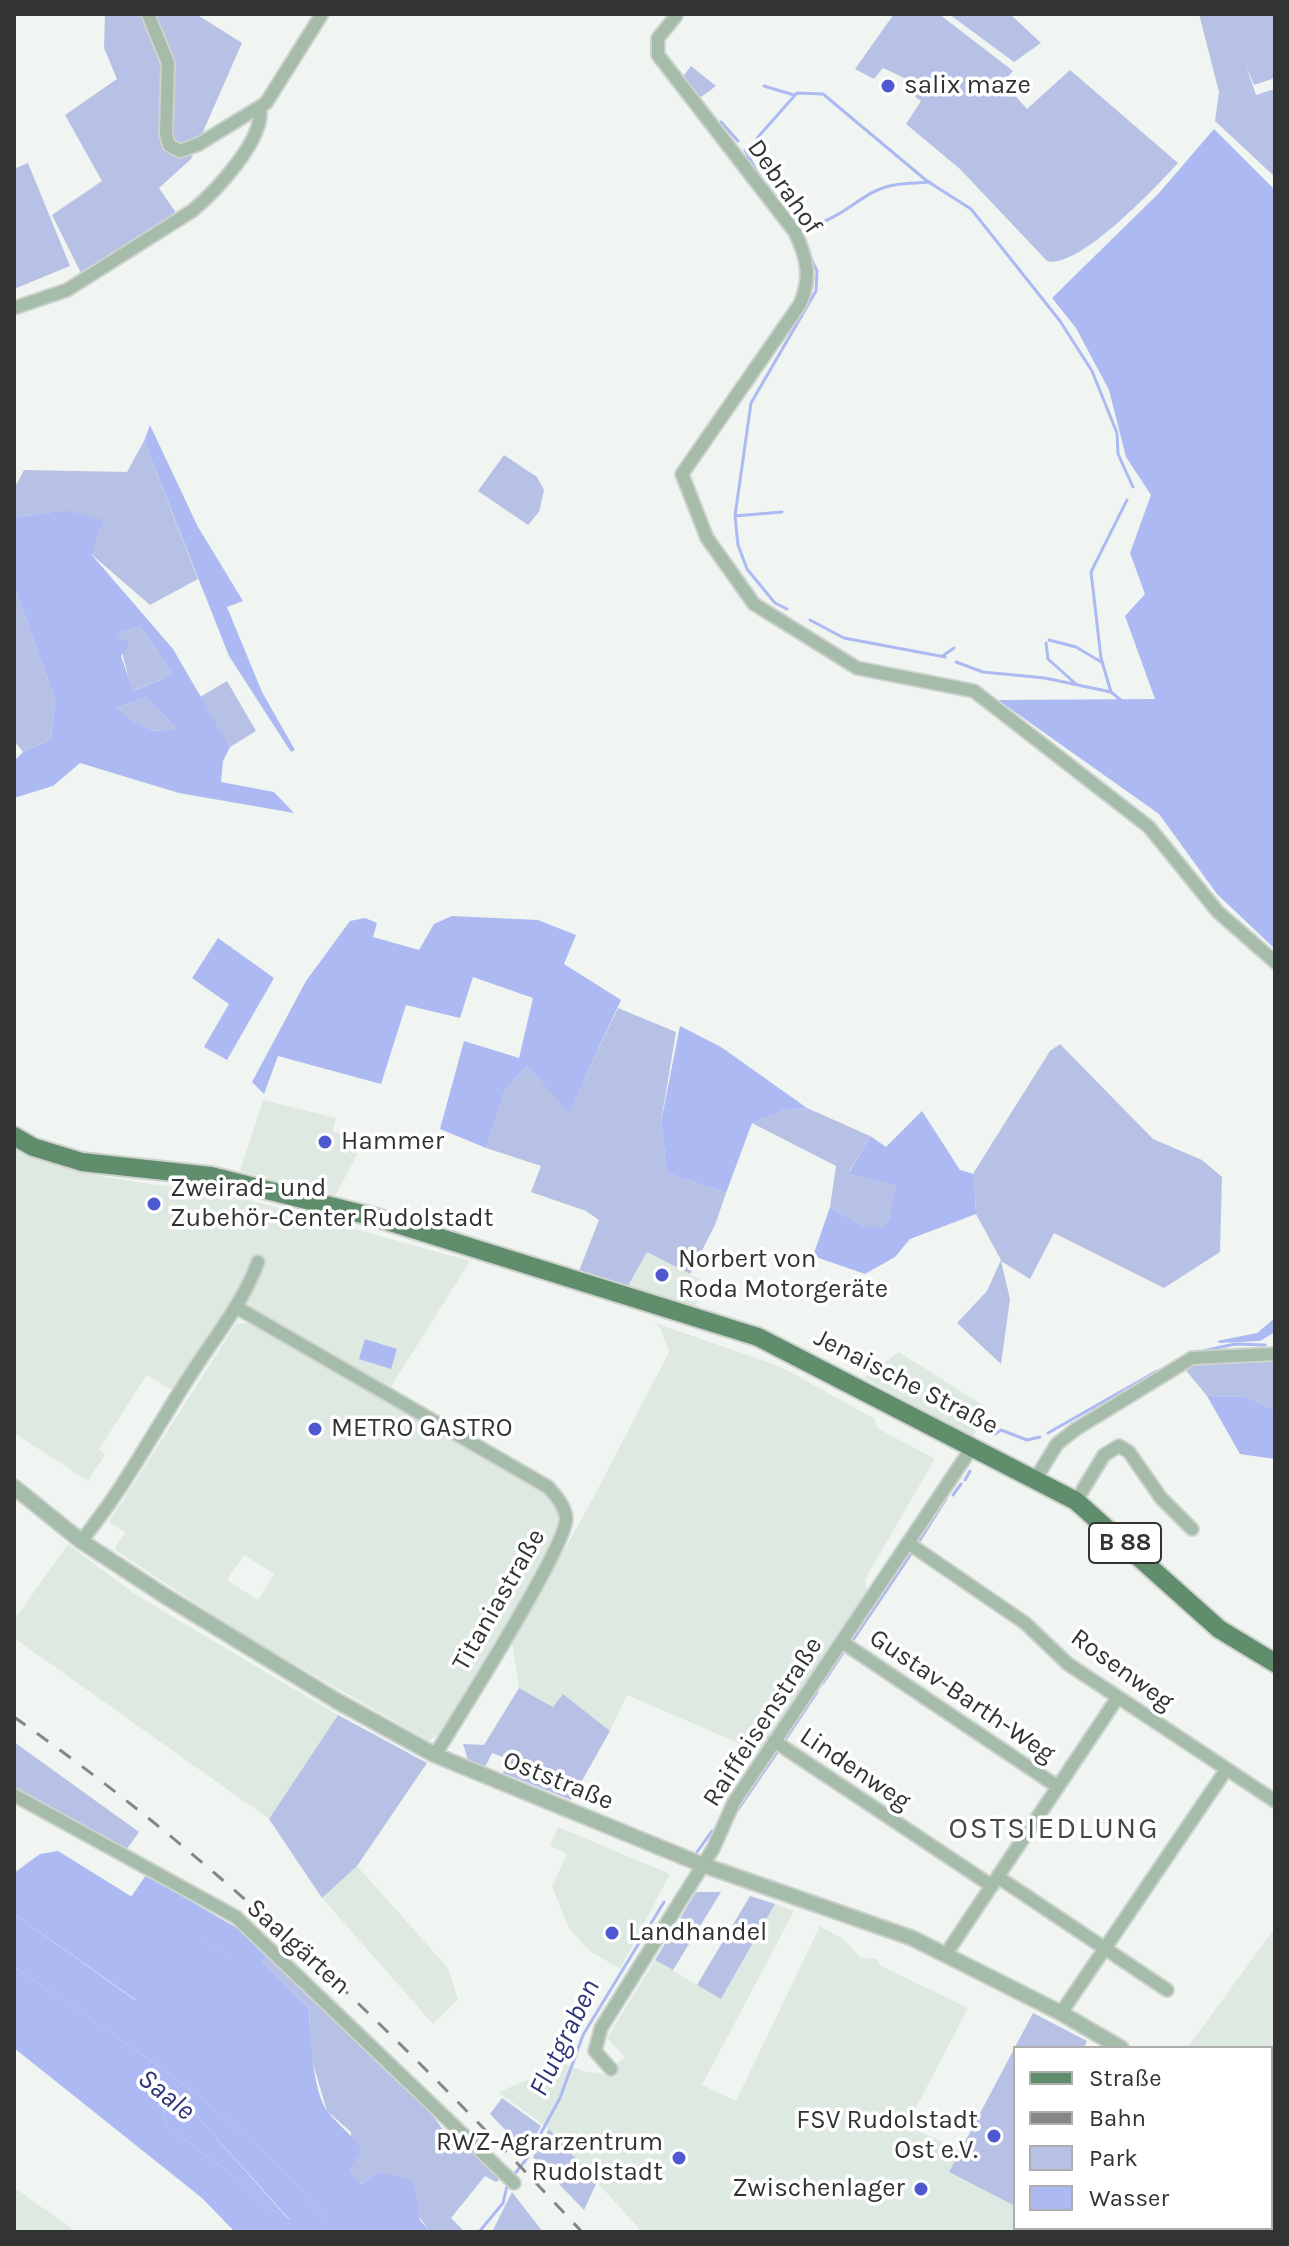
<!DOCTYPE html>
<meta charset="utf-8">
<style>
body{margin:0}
#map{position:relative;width:1289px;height:2246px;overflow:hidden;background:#f0f5f1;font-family:Karla,sans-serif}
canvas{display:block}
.frame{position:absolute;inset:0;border:16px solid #323433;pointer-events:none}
.legend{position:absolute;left:1013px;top:2046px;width:260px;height:184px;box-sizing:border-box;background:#fff;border:2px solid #adaead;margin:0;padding:10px 14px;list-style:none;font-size:24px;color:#323433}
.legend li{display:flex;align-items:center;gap:16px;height:40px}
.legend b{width:40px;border:2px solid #adaead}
</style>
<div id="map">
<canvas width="1289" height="2246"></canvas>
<div class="frame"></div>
<ul class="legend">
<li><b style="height:10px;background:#608d6b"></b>Straße</li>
<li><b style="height:10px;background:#848785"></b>Bahn</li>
<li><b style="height:22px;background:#b7c0e5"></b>Park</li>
<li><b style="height:22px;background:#acb9f3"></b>Wasser</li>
</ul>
</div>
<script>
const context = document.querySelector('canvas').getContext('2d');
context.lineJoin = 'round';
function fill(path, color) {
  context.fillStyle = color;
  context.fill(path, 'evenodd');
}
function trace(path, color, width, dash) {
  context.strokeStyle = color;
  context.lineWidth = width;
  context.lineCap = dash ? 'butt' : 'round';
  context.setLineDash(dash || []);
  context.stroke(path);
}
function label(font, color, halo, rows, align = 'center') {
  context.font = font + ' Karla,sans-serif';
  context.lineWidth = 7;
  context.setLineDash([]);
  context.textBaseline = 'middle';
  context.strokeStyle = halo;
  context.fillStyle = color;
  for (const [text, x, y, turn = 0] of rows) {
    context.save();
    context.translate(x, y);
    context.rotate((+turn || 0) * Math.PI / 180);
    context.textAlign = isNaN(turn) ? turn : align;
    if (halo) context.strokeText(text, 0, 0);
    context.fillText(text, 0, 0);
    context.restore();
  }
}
fill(new Path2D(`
 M263 1100 336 1118 333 1131 360 1139 356 1157 335 1196 240 1171Z
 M14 1146 40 1159 105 1177 239 1197 470 1261 389 1390 233 1301 175 1392 147 1375 99 1449 105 1455 88 1481 14 1433Z
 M647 1252 706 1283 695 1307 628 1286Z
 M245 1323H254L472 1449 480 1459 484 1454 548 1492 561 1510 559 1535 497 1644 441 1733 429 1741 237 1631 114 1549 125 1533 109 1522 236 1324ZM244 1555 274 1574 258 1600 227 1580Z
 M655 1323 779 1366 875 1419 877 1428 935 1459 865 1579 867 1593 761 1753 627 1695 610 1731 563 1694 553 1707 519 1688 512 1642 590 1504 669 1352 661 1329Z
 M899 1352 986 1407 973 1438 864 1378Z
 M68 1544 136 1595 338 1715 269 1819 14 1638V1620Z
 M558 1827 670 1874 620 1969 590 1951 569 1929 552 1886 567 1854 550 1846Z
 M357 1866 448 1968 458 1999 433 2024 322 1898Z
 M775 1904 794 1911 702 2085 736 2101 820 1926 843 1939 861 1958 877 1959 881 1966 968 2008 907 2125 960 2151 949 2172 1015 2206V2228H1057L1065 2232H642L549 2129 498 2092 528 2080 540 2092 560 2062 583 2071 605 2074 625 2057 607 2038 655 1960 721 1999Z
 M1275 1928V2127L1271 2128V2048H1187Z
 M14 2187 30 2199 77 2232H14Z`), '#deeae1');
fill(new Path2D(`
 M105 14H196L242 43 191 159 159 188 179 217 83 277 52 215 102 181 65 115 117 79 104 48Z
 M894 14H939L1013 71 1003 82 1027 109 1070 70 1178 163C1156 187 1078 270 1047 261L960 169 906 124 921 101 909 92 911 81 883 68 874 79 855 69Z
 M949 14H1010L1041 43 1014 62Z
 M1199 14H1275V78L1254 85 1245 63 1256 95 1275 89V177L1215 121 1219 92Z
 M691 66 716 86 697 100 681 79Z
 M28 163 70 266 14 289V169Z
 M144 441 198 579 150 605 91 554 64 510 14 518V489L24 470 127 472Z
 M504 455 537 477 544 490 539 512 528 525 478 491Z
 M14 585 55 700 51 739 23 752 14 741Z
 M140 626 172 672 161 680 132 691 117 633Z
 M227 681 256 731 230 747 200 697Z
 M146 697 176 728C153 738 134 722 117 708Z
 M618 1008 676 1032 661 1122 667 1173 726 1193 715 1225 690 1274 647 1252 628 1286 579 1271 599 1220 586 1211 531 1192 541 1166 486 1148 505 1090 527 1066 569 1111Z
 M1060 1044 1153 1139 1202 1160 1222 1177 1220 1252 1164 1288 1054 1233 1030 1279 1001 1261 1010 1299 1001 1364 957 1323 987 1291 1001 1260 976 1214 974 1172 1050 1051Z
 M807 1108 870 1136 849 1172 897 1185 889 1220 882 1229 863 1226 830 1207 836 1166 752 1123 785 1110Z
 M1275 1359V1410L1247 1397 1207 1396 1184 1368 1195 1361Z
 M519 1688 553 1707 563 1694 610 1731 571 1800 503 1773 508 1759 492 1753 485 1767 468 1760 463 1744 484 1745Z
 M338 1715 427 1763 357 1866 322 1898 269 1819Z
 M14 1742 139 1832 126 1850 14 1788Z
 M696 1892H721L673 1970 655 1960Z
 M750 1896 775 1904 721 1999 697 1985Z
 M267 1951 423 2103 447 2135 462 2141 500 2179 496 2182 485 2176 451 2218 465 2232H430L391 2177 378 2172 361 2184 350 2169 351 2132 327 2111 311 2057 309 2008 263 1963Z
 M1033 2013 1087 2041 1084 2048H1015V2206L949 2172Z
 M502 2098 541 2126 533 2140 518 2143 490 2114Z
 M549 2129 597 2182 584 2210 533 2157Z
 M512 2192 543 2232H492Z
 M1083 2228H1263L1260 2232H1081Z`), '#b7c0e5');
fill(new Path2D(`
 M1214 129 1275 190V949L1217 894 1159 814 998 700 1155 699 1125 616 1145 594 1130 553 1151 495 1126 457 1109 390 1076 328 1052 298 1159 193Z
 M150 425 198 527 243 601 227 607 262 692 295 750 291 752 229 656 144 441Z
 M64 510 103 520 91 554 173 649 230 747 223 761 221 782 274 792 294 813 179 793 80 763 53 786 14 798V761L23 752 51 739 55 700 14 585V518ZM140 626 172 672 161 680 133 691 121 656 130 642 120 638 118 633ZM146 697 175 727V728C154 738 134 722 117 708Z
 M452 916 538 920 576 935 564 964 621 1000 569 1112 527 1066 505 1090 486 1148 440 1129 464 1041 519 1058 533 998 473 977 460 1018 406 1005 381 1084 278 1056 264 1094 252 1082 306 981 350 921 365 918 377 923 373 937 419 950 434 924Z
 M218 938 274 978 227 1060 204 1047 229 1004 192 978Z
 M680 1026 721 1047 807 1108 785 1110 752 1123 726 1193 667 1173 661 1122Z
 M922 1111 960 1170 974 1174 976 1214 910 1239 895 1257 865 1274 813 1256 830 1207 863 1226 882 1228 889 1220 896 1185 849 1173 870 1136 886 1147Z
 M1275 1318V1332L1260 1341 1220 1343 1217 1341 1257 1333Z
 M1207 1396 1247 1397 1275 1410V1459L1240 1454Z
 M146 1875 254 1938 267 1951 263 1963 309 2008C310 2034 312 2091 328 2112 339 2126 352 2134 361 2150L350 2169 361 2184 378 2172 413 2181 420 2220 430 2232H336C251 2120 128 2045 14 1967V1914L135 2000 229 1957 131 1897Z
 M169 2101 194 2113 290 2221 271 2210 233 2175 171 2130C164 2121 162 2114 164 2102Z`), '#acb9f2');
fill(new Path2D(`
 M365 1339 397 1349 391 1369 359 1359Z
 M58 1851 229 1957 232 1985 179 2014 136 2000 14 1914V1873L40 1854Z
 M14 1967C128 2045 251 2120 336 2232H235L202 2198 14 2048ZM169 2101 194 2113 290 2220 271 2210 233 2175 171 2130C164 2121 162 2114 164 2102Z`), '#acb9f3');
trace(new Path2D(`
 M764 86 794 95
 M721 122 738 141
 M745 150 761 179
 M750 157 758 137 797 93 823 94 927 181 971 209 1060 321 1092 371 1117 433 1118 454 1133 487
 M790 216C821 241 852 199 880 189 895 183 913 183 930 182
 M735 516 782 512
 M787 609 775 603 747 569 738 545 735 516 751 403 816 291 817 271 811 259
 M810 620 844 638 945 657
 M1049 640 1076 647 1103 663
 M1046 643 1048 659 1077 685
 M944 655 954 648
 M956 662 983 672 1045 678 1111 692 1127 705 1135 722 1148 733 1190 746 1222 787 1225 804 1249 819 1275 858
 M1111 692 1101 658 1091 572 1127 500
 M1198 1352 1235 1344 1265 1345
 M1048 1433 1157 1371
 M995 1434 1001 1430 1027 1440 1040 1437
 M965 1480 970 1471
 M953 1495 961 1484
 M918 1543 946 1499
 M851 1643 913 1551
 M823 1683 845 1650
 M785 1740 817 1692
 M735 1814 778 1751
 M697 1852 712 1831
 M513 2176 528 2157 560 2098 583 2035 664 1902
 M479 2232 503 2203 508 2182`), '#acb9f3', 3);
const minor = new Path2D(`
 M148 14 168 63 166 134 169 145 180 151 199 144 266 103 322 14
 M674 14 676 16 658 38V55L795 232C807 258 812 277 800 304L682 474 707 538 754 604 857 668 974 691 1149 827 1218 912 1275 962
 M14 308 67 290 192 211C216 191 264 140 260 109
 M236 1307 548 1487C556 1496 565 1506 566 1518 568 1545 456 1720 435 1755
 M1036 1478 1057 1444 1076 1429 1192 1358 1275 1354
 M1076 1501 1104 1455 1119 1446 1129 1452 1161 1498 1192 1529
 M81 1541C123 1490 153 1433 189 1377 213 1339 242 1305 258 1262
 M908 1543 1025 1623 1068 1664 1275 1801
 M842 1642 1058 1787
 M774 1741 992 1886
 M14 1795 236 1917 514 2183
 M998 1877 1167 1990
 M946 1954 1118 1697
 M1061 2013 1226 1770
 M611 2069 595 2051 601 2028 713 1849 734 1802 973 1446
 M1271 2143 1275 2140`);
const tertiary = new Path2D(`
 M14 1487 81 1541 165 1596 337 1701 435 1755 703 1865 912 1938 1061 2013 1121 2048
 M1271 2150 1275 2153`);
const primary = new Path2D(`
 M14 1136 33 1147 82 1162 211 1176 374 1217 758 1337 1076 1501 1219 1629 1275 1663`);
trace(minor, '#ced2cf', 16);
trace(tertiary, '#ced2cf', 18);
trace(primary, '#ced2cf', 22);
trace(minor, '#a4bca9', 12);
trace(tertiary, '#a4bca9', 14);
trace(primary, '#608d6b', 18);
trace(new Path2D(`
 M14 1717C224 1864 407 2044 582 2232`), '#848785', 3, [14, 14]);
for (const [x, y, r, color] of [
 [888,86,8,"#4e59cf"],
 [325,1142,8,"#4e59cf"],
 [154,1204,8,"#4e59cf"],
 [662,1275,8,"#4e59cf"],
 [315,1429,8,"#4e59cf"],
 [612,1933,8,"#4e59cf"],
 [994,2136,8,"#4e59cf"],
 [679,2158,8,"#4e59cf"],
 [921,2189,8,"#4e59cf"]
]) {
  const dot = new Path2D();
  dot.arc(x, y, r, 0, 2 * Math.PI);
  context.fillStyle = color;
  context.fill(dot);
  trace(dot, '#fff', 3);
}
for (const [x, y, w] of [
 [1125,1543,72]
]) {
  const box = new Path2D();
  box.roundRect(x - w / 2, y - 20, w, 40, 6);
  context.fillStyle = '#fff';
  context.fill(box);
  trace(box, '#323433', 2);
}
label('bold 24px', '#323433', null, [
 ["B 88",1125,1543]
]);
label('26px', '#323433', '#fff', [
 ["salix maze",904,86],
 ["Hammer",341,1142],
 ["Zweirad- und",170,1189],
 ["Zubehör-Center Rudolstadt",170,1219],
 ["Norbert von",678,1260],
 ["Roda Motorgeräte",678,1290],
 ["METRO GASTRO",331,1429],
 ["Landhandel",628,1933],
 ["FSV Rudolstadt",978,2121,"right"],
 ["Ost e.V.",978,2151,"right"],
 ["RWZ-Agrarzentrum",663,2143,"right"],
 ["Rudolstadt",663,2173,"right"],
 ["Zwischenlager",905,2189,"right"]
], 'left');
label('26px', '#323433', '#fff', [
 ["Debrahof",784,187,55],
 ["Jenaische Straße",906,1382,27],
 ["Titaniastraße",499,1600,-60],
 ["Rosenweg",1122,1670,36],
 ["Gustav-Barth-Weg",962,1696,34],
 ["Raiffeisenstraße",763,1722,-57],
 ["Lindenweg",855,1769,34],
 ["Oststraße",558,1781,22],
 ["Saalgärten",298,1947,42]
]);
label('italic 28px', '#2e3678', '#fff', [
 ["Flutgraben",565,2038,-64],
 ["Saale",166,2095,39]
]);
context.letterSpacing = '2px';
label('30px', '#444945', '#fff', [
 ["OSTSIEDLUNG",1054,1829]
]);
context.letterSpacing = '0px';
</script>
